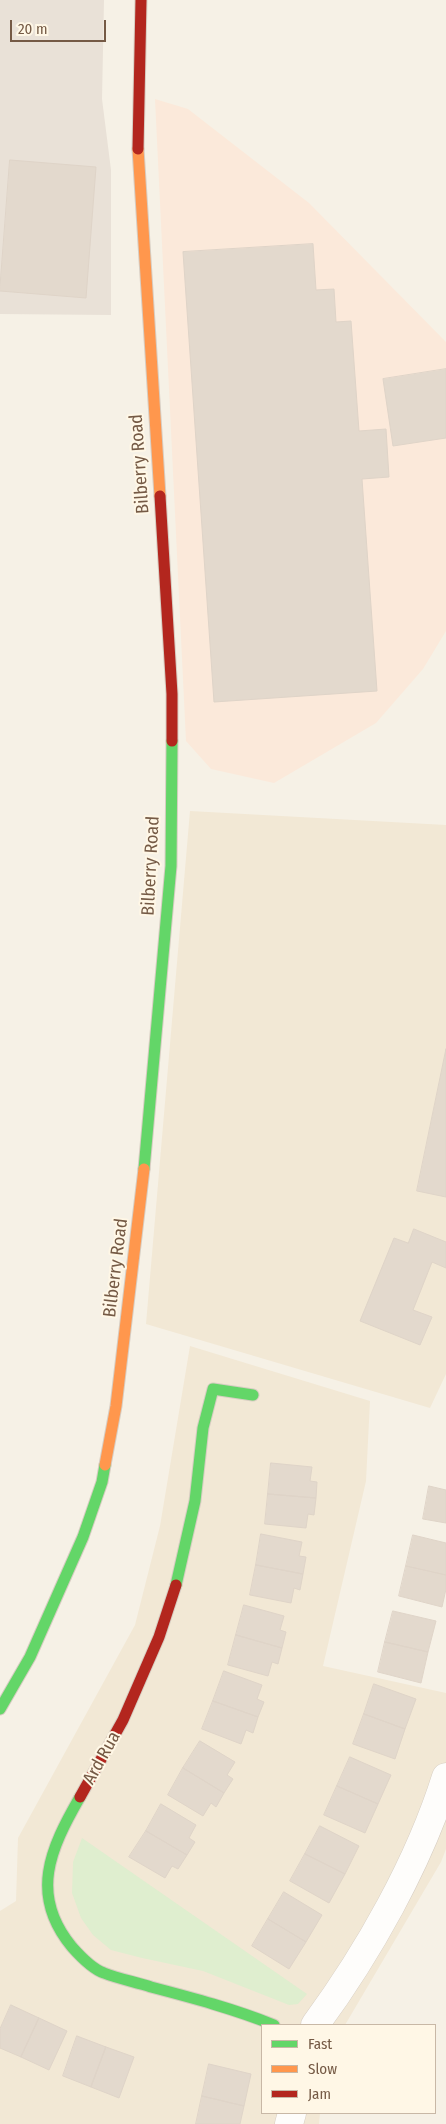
<!DOCTYPE html>
<style>
body{margin:0}
#map{position:relative;width:446px;height:2124px;overflow:hidden;background:#f6f1e6;font-family:"Fira Sans Condensed",sans-serif}
canvas{display:block}
.legend{position:absolute;left:261px;top:2024px;width:175px;height:90px;box-sizing:border-box;background:#fff7e6;border:1px solid #c8b8a6;margin:0;padding:6px 9px;list-style:none;font-size:15px;color:#755a45}
.legend li{display:flex;align-items:center;gap:10px;height:25px}
.legend b{width:25px;border:1px solid #c8b8a6}
.scale{position:absolute;left:10px;top:20px;width:96px;height:22px;box-sizing:border-box;border:2px solid #755a45;border-top:0;padding-left:6px;font-size:15px;line-height:18px;white-space:nowrap;color:#755a45;-webkit-text-stroke:4px #fff7e6;paint-order:stroke}
</style>
<div id="map">
<canvas width="446" height="2124"></canvas>
<ul class="legend">
<li><b style="height:6px;background:#63d668"></b>Fast</li>
<li><b style="height:6px;background:#ff974d"></b>Slow</li>
<li><b style="height:6px;background:#b3261e"></b>Jam</li>
</ul>
<div class="scale">20 m</div>
</div>
<script>
const context = document.querySelector('canvas').getContext('2d');
context.lineJoin = 'round';
function fill(path, color) {
  context.fillStyle = color;
  context.fill(path, 'evenodd');
}
function trace(path, color, width, dash) {
  context.strokeStyle = color;
  context.lineWidth = width;
  context.lineCap = dash ? 'butt' : 'round';
  context.setLineDash(dash || []);
  context.stroke(path);
}
function label(font, color, halo, rows, align = 'center') {
  context.font = font + ' "Fira Sans Condensed",sans-serif';
  context.lineWidth = 4;
  context.setLineDash([]);
  context.textBaseline = 'middle';
  context.strokeStyle = halo;
  context.fillStyle = color;
  for (const [text, x, y, turn = 0] of rows) {
    context.save();
    context.translate(x, y);
    context.rotate((+turn || 0) * Math.PI / 180);
    context.textAlign = isNaN(turn) ? turn : align;
    if (halo) context.strokeText(text, 0, 0);
    context.fillText(text, 0, 0);
    context.restore();
  }
}
fill(new Path2D(`
 M190 811 446 825V1374L430 1408 146 1324Z
 M190 1346 370 1401 366 1481 323 1666 446 1693V1849L441 1862 345 2025H262V2113H320L319 2124H0V1911L16 1901 18 1838 135 1625 160 1526Z`), '#f2e8d5');
fill(new Path2D(`
 M155 99 188 109 309 203 446 342V631L423 669 376 723 274 783 211 769 186 741Z`), '#fbe9da');
fill(new Path2D(`
 M0 0H104L102 99 111 170V315L0 314Z`), '#e9e1d7');
fill(new Path2D(`
 M82 1838 307 1994 298 2004 289 2005 203 1971 142 1958 111 1950 93 1935 81 1918 72 1893 73 1862Z`), '#dfeecf');
const building = new Path2D(`
 M10 160 96 167 86 298 0 291Z
 M313 244 316 290 334 289 336 322 351 321 359 431 386 429 389 477 362 479 377 691 214 702 183 252Z
 M446 369V438L393 446 383 379Z
 M446 1049V1197L417 1191Z
 M414 1229 446 1242V1268L432 1262 413 1310 432 1317 420 1345 360 1321 394 1238 408 1243Z
 M271 1463 312 1467 310 1481 317 1482 316 1498 268 1494Z
 M429 1486 446 1490V1523L423 1519Z
 M268 1494 316 1498 314 1515 308 1514 306 1528 265 1524Z
 M261 1534 302 1542 299 1556 306 1557 303 1574 256 1565Z
 M413 1535 446 1543V1575L406 1566Z
 M256 1565 303 1574 300 1590 294 1588 291 1603 250 1595Z
 M406 1566 446 1575V1589L442 1607 399 1596Z
 M244 1605 284 1616 280 1630 286 1632 282 1648 236 1635Z
 M393 1611 436 1621 428 1652 385 1642Z
 M236 1635 282 1648 278 1664 272 1662 268 1676 228 1665Z
 M385 1642 428 1652 421 1683 378 1672Z
 M224 1671 262 1685 257 1699 264 1702 258 1717 213 1701Z
 M374 1684 416 1699 405 1729 364 1714Z
 M213 1701 258 1717 253 1733 246 1730 241 1744 202 1729Z
 M364 1714 405 1729 395 1759 353 1744Z
 M200 1741 235 1762 227 1775 233 1779 224 1793 183 1768Z
 M350 1757 391 1775 378 1804 337 1786Z
 M183 1768 224 1793 216 1807 211 1803 203 1816 168 1795Z
 M337 1786 378 1804 365 1833 324 1815Z
 M161 1804 196 1825 189 1838 195 1842 187 1855 146 1831Z
 M320 1826 359 1846 345 1874 305 1854Z
 M146 1831 187 1855 178 1869 172 1866 165 1878 129 1857Z
 M305 1854 345 1874 329 1903 290 1881Z
 M284 1892 322 1915 306 1942 268 1919Z
 M268 1919 306 1942 289 1969 252 1946Z
 M11 2005 39 2018 21 2057 0 2048V2029Z
 M39 2018 67 2031 49 2070 21 2057Z
 M77 2036 106 2047 91 2087 63 2076Z
 M106 2047 134 2057 119 2098 91 2087Z
 M209 2064 251 2074 244 2106 202 2096Z
 M202 2096 244 2106 240 2124H196Z`);
fill(building, '#e3d9cd');
trace(building, '#dfd4c8', 1);
const street = new Path2D(`
 M315 2025C368 1953 419 1863 446 1777
 M289 2124 292 2113`);
const fast = new Path2D(`
 M144 1169 171 866 172 741
 M176 1585 195 1501 203 1428 213 1389 253 1395
 M0 1709 30 1657 83 1537 102 1482 105 1465
 M80 1797C50 1849 29 1895 72 1947 80 1956 92 1969 104 1973 119 1979 136 1982 151 1987 193 1998 234 2009 274 2025`);
const slow = new Path2D(`
 M138 149 160 496
 M105 1465 116 1406 144 1169`);
const jam = new Path2D(`
 M138 149 141 0
 M160 496 172 694V741
 M80 1797 123 1720 159 1637 176 1585`);
trace(street, '#d5ccc1', 29);
trace(fast, '#d7cdc2', 13);
trace(slow, '#d7cdc2', 13);
trace(jam, '#d7cdc2', 13);
trace(street, '#fefdfb', 28);
trace(fast, '#63d668', 11);
trace(slow, '#ff974d', 11);
trace(jam, '#b3261e', 11);
label('18px', '#755a45', '#fff7e6', [
 ["Bilberry Road",140,464,-94],
 ["Bilberry Road",151,866,-87],
 ["Bilberry Road",116,1268,-83],
 ["Ard Rua",102,1758,-61]
]);
</script>
